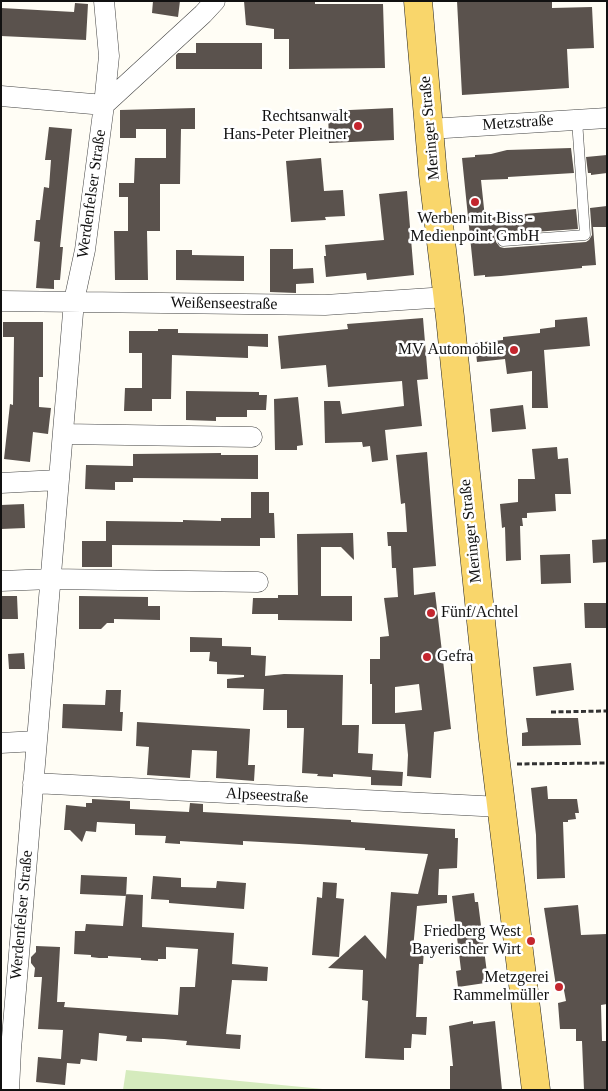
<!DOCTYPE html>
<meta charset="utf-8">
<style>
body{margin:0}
#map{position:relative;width:608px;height:1091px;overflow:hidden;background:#fffdf5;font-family:Georgia,serif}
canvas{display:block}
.frame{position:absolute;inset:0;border:2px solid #111;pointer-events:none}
</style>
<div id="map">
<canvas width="608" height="1091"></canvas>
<div class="frame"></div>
</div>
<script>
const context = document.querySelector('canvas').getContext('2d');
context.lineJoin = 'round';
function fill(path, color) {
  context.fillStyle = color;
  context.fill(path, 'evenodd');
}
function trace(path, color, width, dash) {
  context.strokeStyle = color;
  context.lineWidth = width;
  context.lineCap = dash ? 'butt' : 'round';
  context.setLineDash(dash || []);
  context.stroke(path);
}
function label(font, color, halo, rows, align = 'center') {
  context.font = font + ' Georgia,serif';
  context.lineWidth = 5;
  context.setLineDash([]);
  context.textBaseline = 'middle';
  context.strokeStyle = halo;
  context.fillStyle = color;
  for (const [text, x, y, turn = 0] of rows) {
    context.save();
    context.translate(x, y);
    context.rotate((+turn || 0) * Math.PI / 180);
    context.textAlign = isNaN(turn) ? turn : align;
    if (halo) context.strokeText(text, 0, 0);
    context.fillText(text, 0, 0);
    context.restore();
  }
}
fill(new Path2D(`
 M126 1070 333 1090H123Z`), '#d5ebbd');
fill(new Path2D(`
 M153 1H180L178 17 152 13Z
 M244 1H315V4H383L385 68 289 69V39H274V29L246 25Z
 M457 1H552V8L592 7 594 48 567 49 569 88 462 95Z
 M75 3 88 4 86 40 1 36V8L74 12Z
 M196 43H262V69H176V55L178 53H196Z
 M195 108V129H181L180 184H160V231H147L148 280H115L114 231H128V197H119V183H134L135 158H166V129H136V138H120V110Z
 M393 108 394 140 329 143 328 111Z
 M49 127 72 129 60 247H63L60 280H54V289L36 288 40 242 34 241 36 220H40L44 187 49 188 51 160H45Z
 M571 148 574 173 508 177V179L481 180 485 218 576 209 578 229 502 234 497 238 496 242 500 247 504 248 586 242 589 240 592 235 590 208 607 206V227H593L596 265 582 266V268L501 276 485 277V275L474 276 462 158 475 157V155L491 154 507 150Z
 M607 155V173L591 175V173H588L586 157Z
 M321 158 324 191 343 190 345 216 325 217 326 220 291 222 286 161Z
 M407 191 414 275 367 280 366 273 326 277 324 256H326L325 245 384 240 379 194Z
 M270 249H293V269L313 268 314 283 296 284V293L270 292Z
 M176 250H192V255L244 256V281L176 280Z
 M587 317 590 346 544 350 548 408H532V371L507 374 505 359 477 362 475 343 503 340V337L540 333V329L555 327V320Z
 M423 318 428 379 417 380 422 426 385 430 388 460 372 462 370 446 363 447 362 442 325 443 324 401H340L342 414 404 406 402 381 328 387 326 365 281 369 278 336 348 329 347 324Z
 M3 322H43V377H39V407L51 408 48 434 33 432 30 462 4 459 10 404 13 405 14 337H3Z
 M158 329H178V333L268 334V347L248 346V358L172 355 171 399H152V411H124L125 388H142V353H129V331H158Z
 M186 391 259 392V395H267L266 410H247V417H216V421L186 420Z
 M298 397 303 445 297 446V450H275L274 399Z
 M523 405 526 429 492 432 490 409Z
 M557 447 558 459 568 458 571 494H555L556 511 527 513V518H522L523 526H520L521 560 506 561 505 527 502 528 500 504 518 502V479H535L532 449Z
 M427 452 436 566 413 568 414 595 435 592 451 729 434 732 431 778 407 776 408 755 405 724H372V684H370V659H380V637L389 636 384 598 398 597 396 568H392L391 546H388L387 532H407L405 503 401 504 396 455ZM419 684 422 710 395 713V687Z
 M221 453V455H258V479L133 478V474V482H115V490L85 489 86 465 133 466V454Z
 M251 492H269V513H274L275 538H260V546L112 545V567H82V541H106V521L183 522V520L221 521V518H251Z
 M24 504 25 528 1 529V505Z
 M353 533 354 560 341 547H321V596H352V621L278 620V614H252L253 598H278V595H298L297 534Z
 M607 539V562L593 563 592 540Z
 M570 554 571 583 541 584 540 555Z
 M1 596H17L18 619H1Z
 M79 596 148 597V606H160V620L114 619V623H107L101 629H79Z
 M584 603H607V628H585Z
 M190 637 222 638V646L251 647V655L266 656 265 676 284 674 343 675 342 725H359L358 753 373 754 372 770 403 772 402 786 371 785V777L333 774V777L317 776 318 774 302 773 304 728H287V710H263L264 689 227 688V679L244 677V675L217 674V662L209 661 210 652H190Z
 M24 653 25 669H9L8 654Z
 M571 663 574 690 536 696 533 667Z
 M106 690H121L120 712H123L122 731 62 728 63 704 105 705Z
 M526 718H578L581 745 522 746V733L528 732Z
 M137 722 250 729 248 765H255L254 781 216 778 217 751 192 750 190 778 147 775 149 747 136 746Z
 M547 786 548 799H577L579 813H575L576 819 568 820V822H563L565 878 537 879 536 835 531 788Z
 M92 799 130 801V809L189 812 190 803 203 804V812L351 820V822L366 823 455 829V838H458L457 868 439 869 438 895H447V903L417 906 413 949 424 950 423 964H419L416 1017H427L426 1035 412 1034 411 1048H404V1060L365 1058 368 1001 362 1000 363 970 328 968 365 935 386 959 391 892 418 894 428 854 365 850V848L299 844 243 841V845L180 841V844L165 843 166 836 135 835V824L97 822 96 832 86 831 82 842 70 830H64L66 805 86 807V803H92Z
 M81 875 127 877 126 896 80 894Z
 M153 876 181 878V887L216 888 217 881 246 883 244 909 169 903V900L151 899Z
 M323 882 337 883 336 898 344 899 339 957 312 955 317 897 322 898Z
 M474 893 475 902H478L488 981 485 982V983L458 987 456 971 461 970 452 896Z
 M126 894 143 895 142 927 234 933 232 964 268 967 267 981 232 980 226 1034 241 1035 240 1049 186 1045 187 1041 164 1039 142 1038V1042L126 1041 127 1036 99 1033 97 1061 81 1059 80 1064 67 1063 65 1085 36 1082 38 1057 61 1059 63 1030 38 1029 42 977H34L35 968 31 963V957L36 952V946L60 947 57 1002H65L64 1007 178 1015 180 987H195L198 949 166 947V959H158V961L141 960V958L108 956V958H99L91 957V955L74 954 75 931H85L86 924 123 926Z
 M578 905 581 935 607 934V1004L601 1005 602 1041H607V1090H584L582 1041H576V1029H560L558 1003 566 1001 563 985 556 986 544 908Z
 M473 1021V1024L495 1021 502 1090H450V1066H453L449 1026Z`), '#5a524d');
const service = new Path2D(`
 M503 241 585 235 577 120`);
const minor = new Path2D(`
 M1 96 104 105
 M104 105 203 14 215 1
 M429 129 607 118
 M1 301 325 305 447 297
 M64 434 252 437
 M1 483 58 480
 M1 581 51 579 258 582
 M1 743 36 741
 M33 783 501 807
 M9 1090 11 1049 74 301 85 250 104 105 109 56 104 1`);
const primary = new Path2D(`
 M418 1 433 175 450 317 493 739 536 1090`);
trace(service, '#444', 11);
trace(minor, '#444', 21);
trace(primary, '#222', 29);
trace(new Path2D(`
 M551 712 607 711
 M517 764 607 763`), '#333', 3, [5, 2.5]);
trace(service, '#fff', 10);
trace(minor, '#fff', 20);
trace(primary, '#f9d66b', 28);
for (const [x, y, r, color] of [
 [358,126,5,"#c4262e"],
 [475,202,5,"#c4262e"],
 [514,350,5,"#c4262e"],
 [431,613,5,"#c4262e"],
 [427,657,5,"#c4262e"],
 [531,941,5,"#c4262e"],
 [559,987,5,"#c4262e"]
]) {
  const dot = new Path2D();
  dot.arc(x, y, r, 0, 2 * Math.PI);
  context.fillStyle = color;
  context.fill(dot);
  trace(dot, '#fff', 2);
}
label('16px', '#111', '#fff', [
 ["Rechtsanwalt",348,117],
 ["Hans-Peter Pleitner",348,135],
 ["Werben mit Biss -",475,219,"center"],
 ["Medienpoint GmbH",475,237,"center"],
 ["MV Automobile",504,350],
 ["Fünf/Achtel",441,613,"left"],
 ["Gefra",437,657,"left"],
 ["Friedberg West",521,932],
 ["Bayerischer Wirt",521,950],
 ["Metzgerei",549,978],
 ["Rammelmüller",549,996]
], 'right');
label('16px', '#111', '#fff', [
 ["Metzstraße",518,123,-4],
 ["Meringer Straße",430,128,-95],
 ["Werdenfelser Straße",92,194,-82],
 ["Weißenseestraße",224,304,1],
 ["Meringer Straße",471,531,-96],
 ["Alpseestraße",267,796,3],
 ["Werdenfelser Straße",22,915,-85]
]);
</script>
